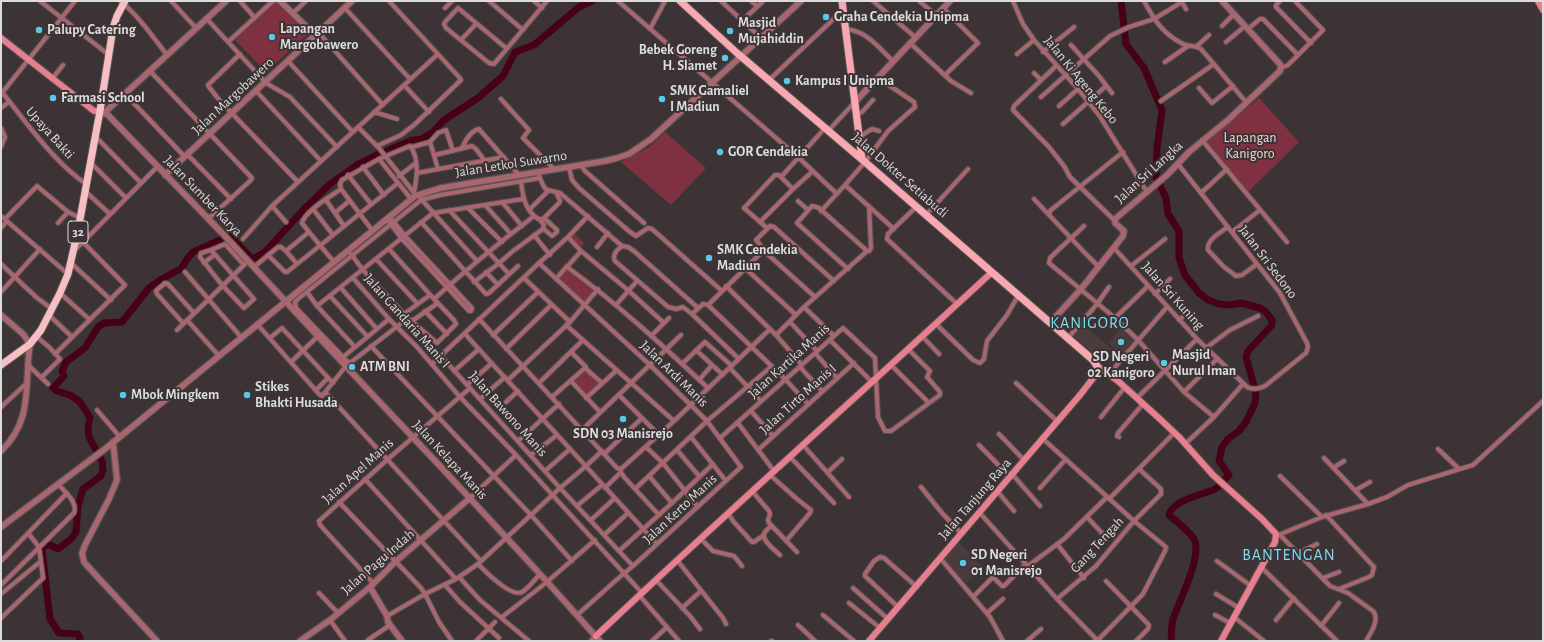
<!DOCTYPE html>
<style>
body{margin:0}
#map{position:relative;width:1544px;height:642px;overflow:hidden;background:#3c3434;font-family:"Alegreya Sans",sans-serif}
canvas{display:block}
.frame{position:absolute;inset:0;border:2px solid #dfdadb;pointer-events:none}
</style>
<div id="map">
<canvas width="1544" height="642"></canvas>
<div class="frame"></div>
</div>
<script>
const context = document.querySelector('canvas').getContext('2d');
context.lineJoin = 'round';
function fill(path, color) {
  context.fillStyle = color;
  context.fill(path, 'evenodd');
}
function trace(path, color, width, dash) {
  context.strokeStyle = color;
  context.lineWidth = width;
  context.lineCap = dash ? 'butt' : 'round';
  context.setLineDash(dash || []);
  context.stroke(path);
}
function label(font, color, halo, rows, align = 'center') {
  context.font = font + ' "Alegreya Sans",sans-serif';
  context.lineWidth = 4;
  context.setLineDash([]);
  context.textBaseline = 'middle';
  context.strokeStyle = halo;
  context.fillStyle = color;
  for (const [text, x, y, turn = 0] of rows) {
    context.save();
    context.translate(x, y);
    context.rotate((+turn || 0) * Math.PI / 180);
    context.textAlign = isNaN(turn) ? turn : align;
    if (halo) context.strokeText(text, 0, 0);
    context.fillText(text, 0, 0);
    context.restore();
  }
}
fill(new Path2D(`
 M1082 324 1112 349 1102 361 1071 336Z
 M1120 328 1134 340 1122 355 1108 343Z
 M959 542 984 568 966 583 943 558Z`), '#4a3b3d');
fill(new Path2D(`
 M275 1H278L309 33 266 72 235 40Z
 M1259 98 1299 142 1247 193 1205 143Z
 M665 132 706 168 671 205 621 162 649 147Z
 M574 233 584 243 580 249 570 238Z
 M568 269 596 289 584 302 558 279Z
 M585 369 600 383 587 396 573 381Z`), '#7f3141');
trace(new Path2D(`
 M1121 1 1126 44 1144 68 1162 110 1157 148 1156 177 1166 198 1168 214 1179 231V258L1185 275 1199 293 1208 300 1219 304 1230 305 1241 303 1260 308 1265 311 1272 320V325L1248 351 1246 357 1256 393 1255 403 1246 422 1239 431 1228 439 1222 447 1219 461 1229 475C1224 480 1219 488 1213 490 1201 495 1171 501 1169 515 1176 521 1189 531 1194 539 1203 555 1179 602 1173 619 1171 626 1172 634 1171 641
 M79 641 80 638 78 634 59 633 50 619 42 550 44 546 50 545 58 549 71 539 76 532 78 506 83 489 101 476 103 470 102 461 89 437 88 427 90 418 86 411 79 401 70 395 57 391 53 388 64 376 62 371 66 362 85 348 98 327 104 323 122 322 149 288 160 280 182 268 187 259 193 252 229 236 232 238 251 258H255L265 252 304 209 330 184 357 165 377 155 410 141 422 139 433 132 444 120 478 98 503 76 515 52 534 45 579 7 592 1`), '#470016', 7);
const minor = new Path2D(`
 M40 1 109 55
 M120 1C138 15 153 37 167 55
 M171 1 196 28
 M240 1 255 18
 M489 1 523 30
 M534 1 542 8
 M618 1 798 157 837 194
 M721 1 761 38
 M751 1 757 6
 M873 1 915 37
 M919 1 936 15
 M1013 1 1023 24 1034 40 1078 89 1099 115 1147 192
 M1144 1C1155 21 1162 33 1183 44 1189 47 1195 45 1201 49L1246 102
 M1181 1 1186 9
 M1280 1 1276 5V7L1311 43
 M345 8 410 79
 M445 8 452 1
 M943 8 978 43 945 75
 M293 13 306 1
 M206 18 266 83 290 97 337 147
 M743 20 763 1
 M1222 26 1234 14
 M650 29 665 1
 M845 29C866 30 879 48 893 61
 M1248 29 1260 19H1263L1298 55
 M318 32 383 105
 M461 40 476 24
 M228 42 273 1
 M1226 42 1245 26
 M910 43 951 81 971 93
 M1071 45 1099 76 1112 93
 M1197 46 1209 35
 M506 48 458 8 445 22 444 24 446 28 489 63 494 64 547 1
 M1043 52 1074 27
 M240 54 208 85 209 87 221 102 298 182
 M1017 54 1034 40
 M288 61 353 132
 M1165 62 1188 46
 M1056 66 1014 106 1013 110 1049 147 1064 166 1070 177 1115 221
 M1281 68 1288 65 1323 30 1295 1
 M150 71 252 178 250 181 208 219
 M1034 73 1041 80
 M878 78 914 102 915 107 888 131 865 162 845 185 894 229
 M52 79 63 65
 M769 80 843 10
 M404 85 429 112
 M1199 88 1212 103 1233 86
 M1 91C27 123 52 160 86 184
 M256 91 321 161
 M2 93 75 1
 M125 94 185 157
 M1041 97 1110 36 1129 27 1154 19 1182 2
 M501 99 529 130 523 138 554 169
 M1161 101 1214 64
 M1059 106 1078 89
 M1 108 9 102
 M374 112 397 119
 M856 115 862 112 873 100
 M1063 124 1106 86
 M358 127 379 148 415 194
 M1 128 5 137 1 147
 M828 131 854 103
 M95 136 141 183
 M859 137 872 129 879 131
 M1202 140 1287 242
 M430 142 438 169
 M377 146 401 135 414 125 461 80 459 77 389 1
 M412 147 430 142 438 133 446 130 453 151
 M462 148C465 141 470 131 479 129L519 175
 M187 154 231 199
 M435 155 472 146 476 149 485 161
 M379 159 411 199
 M91 163 126 198
 M581 165 585 171 644 223
 M363 167 384 195
 M569 167 572 180 579 188 630 232 636 236 648 228 652 229 722 291
 M417 173 504 157
 M348 175 371 204
 M399 176 416 163
 M539 176 544 187 547 190 560 193 622 246 628 247 634 251 698 308
 M781 177 825 128
 M521 182C523 197 525 210 538 219H543L559 203 560 201 556 192
 M793 189 813 171
 M85 191 110 214
 M1201 193 1227 169
 M421 199 477 261
 M1034 199 1085 253 1099 267
 M326 200 344 226
 M798 201 808 210
 M502 202 522 226
 M485 205 511 234
 M272 206 286 222
 M916 207 888 234 887 239 957 304
 M468 208 502 242
 M313 209 333 235
 M449 210 509 274
 M529 210 549 190
 M821 211 845 185
 M335 213 349 201
 M1049 214 1051 210 1123 152
 M926 215 968 169
 M1 216 68 274
 M5 219 37 186 68 212 80 218
 M387 219 402 239 469 311H471L472 308 405 236 390 217
 M421 222 486 294 489 293 518 266
 M760 222 793 189 779 175H775L744 208 767 228
 M58 223 68 212
 M1084 226 1054 254 1050 258 1049 263 1115 318 1138 340 1184 392 1214 417
 M1228 227C1221 232 1206 240 1208 250L1224 267 1236 276 1242 275 1257 264
 M1 228 7 221
 M543 229H544L552 236 557 232V230L544 218
 M372 230 341 189 340 184 342 180 379 159 410 146C420 158 417 178 414 192
 M309 232 302 223C306 210 330 197 341 189
 M1232 232 1260 210
 M534 235 550 255
 M568 237 581 251 629 291 664 323
 M243 239 272 206 438 54
 M622 246C617 250 612 254 615 261L668 307 676 309 683 307 692 314 739 359
 M597 247 608 233
 M1114 248 1197 339 1247 387C1253 390 1259 389 1265 386L1306 353 1308 347 1307 343 1280 293 1178 164
 M389 249 434 299C466 270 500 242 534 216
 M75 250 157 167
 M211 250 201 253 200 257 222 285 244 308 254 299 211 250 225 244 244 265
 M763 250 815 297
 M286 251 297 264
 M581 251 567 267C618 304 663 346 708 388
 M866 252 869 251 871 248 869 206
 M351 254 363 270 408 318 437 343 456 324 454 320 434 299
 M268 255 285 272H287L398 183
 M376 259 417 303
 M71 263 111 300
 M204 263 214 255
 M539 263 650 365 707 421 741 467 633 566C614 581 596 599 577 615
 M1 264 36 297 52 309
 M1131 266 1165 239
 M254 267 278 247H281L286 251 309 232 334 262
 M746 269 796 315
 M185 272 241 337
 M486 272 498 285
 M353 278 389 319 417 347 460 397 516 455 642 593
 M524 278 570 322
 M556 279 567 266
 M474 282 498 264 513 251 543 229 544 225 540 220
 M726 286 776 335 802 365
 M341 288 377 329 343 357 350 364
 M1 292 40 249
 M307 292 317 306 355 347
 M60 293 90 320
 M1155 294 1170 279
 M330 296 367 336
 M616 305 637 281
 M708 305 762 252 763 248 756 240 770 226 774 227 834 281
 M317 306 433 213 523 199
 M804 307 834 336
 M425 311 447 334
 M404 314 430 295
 M692 314 703 304 708 305 785 379 808 404
 M49 315 72 337
 M1115 318 1148 286
 M479 319 617 468 621 469 674 421 770 329
 M187 320 219 356
 M1179 320 1189 312
 M412 321 438 303
 M790 322 817 351
 M183 323 157 294 156 291 165 283 168 284 194 313
 M257 324 319 394 322 396 346 366 408 318
 M936 324 973 360 980 363 984 359 987 341 1007 315 1018 296
 M566 325 674 421
 M377 329 389 319
 M177 330 245 264
 M465 334 657 544
 M493 335 538 292
 M776 335 804 307 866 252 865 249 819 208 813 206H812L797 223 848 269
 M36 336 50 348 60 359 42 377
 M651 336 669 318
 M922 336 939 354
 M270 338 282 328 333 383
 M1068 338 1097 304 1109 287
 M830 340 872 382
 M371 346 531 515 572 561
 M1206 348 1230 330 1258 316
 M506 349 551 305
 M908 349 930 371 927 377 928 378 940 392V395L929 403
 M696 350 723 375
 M815 353 837 378
 M55 354 125 285 83 242 76 238
 M441 356 560 488 633 566
 M343 357 296 308 295 302 298 299 421 200 440 195 540 178
 M291 362 318 336
 M27 364 48 384
 M432 364 539 263 568 237 588 216
 M682 364 705 342 732 366
 M800 367 822 391
 M585 368 602 383
 M730 368 761 401
 M454 371 479 349
 M1109 374 1167 307
 M508 380 570 322 598 289
 M699 380 712 365
 M571 381 600 412
 M539 383 583 340
 M1016 383 1057 421
 M467 385 492 363
 M316 390 328 378
 M1184 392 1217 359
 M326 393 481 561
 M619 395 659 435
 M552 397 586 367 571 352
 M586 398 617 370
 M1137 398 1197 339
 M480 399 505 377
 M506 402 518 391
 M1 407 27 383
 M97 410 120 437
 M751 411 773 436
 M1101 417 1125 387
 M738 423 774 471
 M582 430 681 335
 M999 434 1024 460
 M691 437 726 481
 M1119 437 1117 436 1118 433 1143 404
 M720 438 843 328 875 358 878 417 885 431H891L929 403 891 365
 M1042 438 1134 521 1166 547 1165 551 1143 594 1097 641
 M518 441 559 404
 M1185 444 1214 417 1243 384
 M803 445 849 497
 M979 445 1010 477
 M646 447 662 462 698 507
 M1438 449 1459 469
 M677 450 699 476
 M758 450 854 363
 M604 454 642 418
 M531 455 557 435
 M790 457 834 503
 M1324 458 1368 504
 M1333 468 1344 461
 M545 471 570 449
 M621 472 624 477 659 515
 M828 472 842 459
 M1012 474 1040 506
 M770 475 797 499 811 510 810 513 786 541
 M649 476 672 503
 M1280 476 1322 517
 M365 479 456 579
 M921 487 942 513 961 533
 M605 488 621 472 620 469
 M1040 488 1066 459
 M635 489 707 421 772 366
 M1356 490 1370 482
 M752 491 769 511 770 514 768 520 769 523 797 552
 M997 491 1014 511
 M470 498 516 455
 M1109 499 1174 433
 M339 502 421 588 425 594 439 622 452 641
 M578 505 602 485
 M979 512 1057 599 1098 641
 M728 513 733 521 752 542H754L764 535
 M1326 515 1374 567 1372 575 1369 577 1339 589
 M1087 517 1102 533
 M591 520 615 498
 M771 526C769 528 765 531 764 534 762 541 776 551 780 555
 M604 535 628 513
 M1280 535 1330 586 1348 593 1373 611C1380 619 1371 633 1366 641
 M1276 536 1322 517 1368 504 1387 497 1408 485 1473 465 1543 401
 M701 539 713 551 734 556 742 566
 M1057 544 1084 578
 M619 551 672 503 713 464
 M1298 553 1317 544
 M940 558 990 617 1003 641
 M677 560 723 618 726 624
 M1 561 67 493
 M1217 561 1251 586
 M478 564C485 571 511 598 522 592 529 588 535 579 540 574
 M1028 566 1064 539 1107 497
 M1261 567 1337 641
 M459 577 480 600 529 641
 M1323 578 1339 572
 M656 580 690 616 700 629
 M1106 581 1149 625 1148 629 1136 641
 M373 583 320 525 319 521 388 459 470 388
 M1 585 74 513C78 502 65 492 58 484
 M445 585 460 602 499 638
 M853 588 888 619
 M319 593 338 613
 M1 594 40 562
 M1216 594 1239 608
 M639 595 679 641
 M973 597 992 578H994L1002 586H1004L1026 564
 M1057 599 1096 566 1134 521 1161 494V489L1139 469
 M849 603 880 628
 M898 607 865 576V574L874 561 880 557 884 558 917 587
 M682 608 701 591
 M987 613 1003 599
 M823 615 854 641
 M1215 615 1230 623
 M387 616 425 594 456 579 478 564 560 488 586 466 602 451
 M502 617 547 582 595 540
 M1234 617 1264 641
 M1 618 43 578 39 547 28 533
 M330 620 345 641
 M1276 620 1294 598
 M798 625 815 641
 M1321 626 1339 603
 M368 640 390 625
 M476 641 495 622
 M652 641 667 627
 M771 641H772
 M1027 641 1041 629`);
const tertiary = new Path2D(`
 M280 1 315 35
 M854 103 950 1
 M100 111 108 115 224 235 340 360 440 466 540 574 600 641
 M105 112 226 1
 M165 175 352 1
 M1 315 23 334 30 344C24 384 34 420 1 451
 M1050 323 1081 289 1123 236 1124 231 1115 223V219L1167 175 1189 152 1229 119 1280 71 1281 66 1279 63 1222 1
 M113 442 117 480 109 499 85 545 82 553 84 562 92 571 157 641
 M1 527 105 449 415 196 441 188 605 161 617 158 629 154 651 139 801 1
 M370 587 387 616 388 622 402 641
 M300 641 330 620 370 587 395 562 470 498
 M592 641 596 636`);
const secondary = new Path2D(`
 M1538 1 1543 10
 M1 38 94 111H100
 M1097 366 1118 381 1161 420 1180 438 1213 475 1262 519 1276 534 1275 542 1221 641
 M596 636C726 513 860 394 991 273
 M869 641 1080 395 1094 377 1097 372`);
const primary = new Path2D(`
 M680 1 737 53 865 162 1093 360 1097 366V372
 M842 1 862 159`);
const trunk = new Path2D(`
 M1 365 30 344 41 330 60 293 68 274 78 230 100 111 113 28 117 16 125 1`);
trace(minor, '#595252', 6);
trace(tertiary, '#595252', 8);
trace(secondary, '#595252', 8);
trace(primary, '#595252', 9);
trace(trunk, '#595252', 9);
trace(minor, '#a86670', 4);
trace(tertiary, '#a86670', 5.5);
trace(secondary, '#e77f90', 6);
trace(primary, '#f9a8b2', 7);
trace(trunk, '#f7bec4', 7);
for (const [x, y, r, color] of [
 [826,17,4,"#5cc7e8"],
 [39,30,4,"#5cc7e8"],
 [730,31,4,"#5cc7e8"],
 [272,37,4,"#5cc7e8"],
 [725,58,4,"#5cc7e8"],
 [787,81,4,"#5cc7e8"],
 [53,98,4,"#5cc7e8"],
 [662,99,4,"#5cc7e8"],
 [720,152,4,"#5cc7e8"],
 [709,258,4,"#5cc7e8"],
 [1121,342,4,"#5cc7e8"],
 [1164,363,4,"#5cc7e8"],
 [352,367,4,"#5cc7e8"],
 [123,395,4,"#5cc7e8"],
 [247,395,4,"#5cc7e8"],
 [623,419,4,"#5cc7e8"],
 [963,563,4,"#5cc7e8"]
]) {
  const dot = new Path2D();
  dot.arc(x, y, r, 0, 2 * Math.PI);
  context.fillStyle = color;
  context.fill(dot);
  trace(dot, '#3c3434', 1.5);
}
for (const [x, y, w] of [
 [78,232,20]
]) {
  const box = new Path2D();
  box.roundRect(x - w / 2, y - 11, w, 22, 3);
  context.fillStyle = '#3c3434';
  context.fill(box);
  trace(box, '#dfdadb', 1);
}
label('bold 13px', '#dfdadb', null, [
 ["32",78,232]
]);
label('bold 14px', '#dfdadb', '#3c3434', [
 ["Graha Cendekia Unipma",834,17],
 ["Masjid",738,23],
 ["Mujahiddin",738,39],
 ["Lapangan",280,29],
 ["Margobawero",280,45],
 ["Palupy Catering",47,30],
 ["Bebek Goreng",717,50,"right"],
 ["H. Slamet",717,66,"right"],
 ["Kampus I Unipma",795,81],
 ["SMK Gamaliel",670,91],
 ["I Madiun",670,107],
 ["Farmasi School",61,98],
 ["GOR Cendekia",728,152],
 ["SMK Cendekia",717,250],
 ["Madiun",717,266],
 ["Masjid",1172,355],
 ["Nurul Iman",1172,371],
 ["SD Negeri",1121,357,"center"],
 ["02 Kanigoro",1121,373,"center"],
 ["ATM BNI",360,367],
 ["Stikes",255,387],
 ["Bhakti Husada",255,403],
 ["Mbok Mingkem",131,395],
 ["SDN 03 Manisrejo",623,434,"center"],
 ["SD Negeri",971,555],
 ["01 Manisrejo",971,571]
], 'left');
label('14px', '#dfdadb', '#3c3434', [
 ["Jalan Ki Ageng Kebo",1081,80,51],
 ["Jalan Margobawero",233,96,-43],
 ["Upaya Bakti",50,133,48],
 ["Jalan Letkol Suwarno",511,164,-9],
 ["Jalan Sri Langka",1149,172,-42],
 ["Jalan Dokter Setiabudi",900,175,41],
 ["Jalan Sumber Karya",203,196,46],
 ["Jalan Sri Sedono",1268,262,53],
 ["Jalan Sri Kuning",1173,296,48],
 ["Jalan Gandaria Manis I",407,321,48],
 ["Jalan Kartika Manis",789,361,-42],
 ["Jalan Ardi Manis",674,374,44],
 ["Jalan Tirto Manis I",798,399,-42],
 ["Jalan Bawono Manis",508,414,48],
 ["Jalan Kelapa Manis",450,460,47],
 ["Jalan Apel Manis",358,471,-42],
 ["Jalan Tanjung Raya",975,499,-49],
 ["Jalan Kerto Manis",680,509,-43],
 ["Gang Tengah",1097,545,-47],
 ["Jalan Pagu Indah",378,562,-41]
]);
label('14px', '#f3d6d9', '#3c3434', [
 ["Lapangan",1250,138],
 ["Kanigoro",1250,154]
]);
context.letterSpacing = '1px';
label('16px', '#7cdcfb', '#3c3434', [
 ["KANIGORO",1090,323],
 ["BANTENGAN",1289,555]
]);
context.letterSpacing = '0px';
</script>
